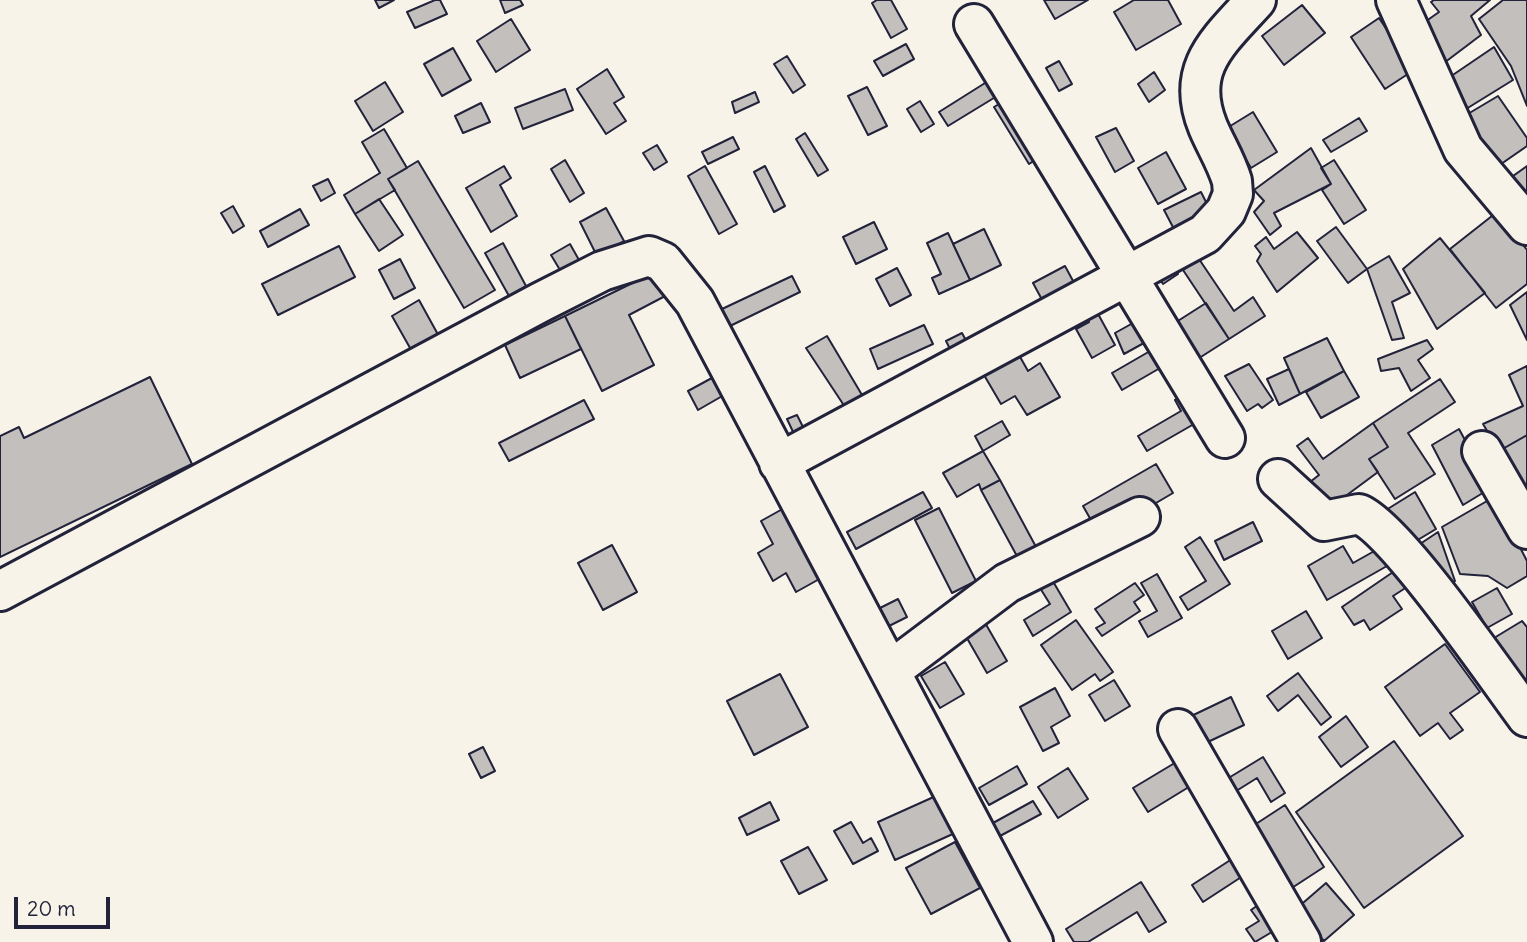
<!DOCTYPE html>
<style>
body{margin:0}
#map{position:relative;width:1527px;height:942px;overflow:hidden;background:#f7f3e8;font-family:Delius,sans-serif}
canvas{display:block}
.scale{position:absolute;left:14px;top:897px;width:96px;height:32px;box-sizing:border-box;border:4px solid #22223b;border-top:0;padding-left:9px;font-size:21px;line-height:24px;white-space:nowrap;color:#22223b;-webkit-text-stroke:5px #f7f3e8;paint-order:stroke}
</style>
<div id="map">
<canvas width="1527" height="942"></canvas>
<div class="scale">20 m</div>
</div>
<script>
const context = document.querySelector('canvas').getContext('2d');
context.lineJoin = 'round';
function fill(path, color) {
  context.fillStyle = color;
  context.fill(path, 'evenodd');
}
function trace(path, color, width, dash) {
  context.strokeStyle = color;
  context.lineWidth = width;
  context.lineCap = dash ? 'butt' : 'round';
  context.setLineDash(dash || []);
  context.stroke(path);
}
const building = new Path2D(`
 M375 0H394L379 8Z
 M435 0H440L447 14 415 28 407 12Z
 M500 0H520L523 5 505 13Z
 M877 0H891L907 29 891 38 872 3Z
 M1044 0H1088L1055 19Z
 M1134 0H1168L1181 24 1136 50 1114 12Z
 M1434 0H1490L1471 16 1481 35 1440 66 1415 29 1439 12 1431 2Z
 M1503 0H1527V106L1511 66 1479 19Z
 M1302 5 1325 33 1284 65 1262 36Z
 M1379 18 1414 70 1385 89 1351 37Z
 M511 19 530 50 496 72 477 41Z
 M906 44 914 59 883 76 874 61Z
 M1494 47 1513 80 1458 114 1441 83Z
 M453 48 471 80 442 96 424 64Z
 M787 56 805 85 793 93 774 64Z
 M1059 61 1072 84 1059 91 1046 68Z
 M607 69 624 97 614 103 626 121 606 134 577 89Z
 M1154 72 1165 90 1149 102 1138 84Z
 M993 78 1002 93 948 126 939 112Z
 M385 82 403 112 373 131 355 101Z
 M867 87 887 126 868 135 848 96Z
 M565 89 573 110 523 129 515 108Z
 M755 92 759 102 735 113 732 102Z
 M1498 96 1527 138V146L1491 171 1456 121Z
 M1009 98 1043 155 1029 164 994 107Z
 M920 101 934 124 921 132 907 109Z
 M481 103 490 122 463 133 455 116Z
 M1253 112 1277 152 1251 168 1227 128Z
 M1359 118 1367 131 1331 152 1323 140Z
 M1116 128 1134 161 1115 172 1096 137Z
 M384 129 407 168 388 179 395 190 355 214 344 195 380 173 362 142Z
 M805 133 828 170 818 176 796 139Z
 M733 137 739 149 708 164 702 152Z
 M657 145 667 162 654 170 643 153Z
 M1311 148 1331 184 1274 213 1281 226 1270 235 1254 212 1264 201 1254 190Z
 M1166 152 1186 189 1158 204 1138 168Z
 M565 160 584 193 570 202 551 169Z
 M1334 160 1366 210 1344 224 1322 190 1331 184 1321 168Z
 M418 161 495 290 464 308 388 179Z
 M504 166 511 178 500 185 517 216 491 232 466 188Z
 M705 166 737 224 719 234 688 176Z
 M765 166 785 206 774 212 754 172Z
 M1527 166V210L1506 181Z
 M328 179 335 193 321 201 313 186Z
 M1201 192 1211 212 1175 231 1164 210Z
 M379 199 403 235 379 251 355 214Z
 M233 206 244 226 233 233 221 213Z
 M606 208 624 241 597 256 580 222Z
 M300 209 309 225 268 247 260 231Z
 M1497 212 1527 250V284L1496 308 1450 249Z
 M874 222 887 249 856 264 843 237Z
 M1336 227 1367 269 1348 283 1317 241Z
 M984 229 1001 265 970 280 953 244Z
 M1297 232 1318 258 1277 292 1257 261 1261 254 1255 246 1266 237 1274 249Z
 M948 233 970 280 939 294 932 278 941 274 927 243Z
 M1440 238 1485 293 1437 329 1403 269Z
 M503 243 526 286 509 296 485 253Z
 M570 244 579 260 560 270 551 255Z
 M339 246 355 277 278 315 262 284Z
 M1389 256 1410 293 1392 302 1404 338 1392 340 1367 269Z
 M400 259 415 288 394 299 379 270Z
 M1168 259 1178 274 1163 284 1153 269Z
 M1199 259 1234 311 1253 297 1265 316 1229 339 1183 270Z
 M1065 266 1079 292 1047 309 1033 283Z
 M897 268 911 295 890 306 876 279Z
 M657 271 669 294 629 315 654 365 602 391 565 316Z
 M792 276 800 292 730 326 722 309Z
 M1527 292V340L1510 305Z
 M419 300 441 340 414 355 392 316Z
 M1091 301 1115 345 1092 358 1076 329 1089 322 1080 306Z
 M1206 303 1229 339 1193 362 1170 326Z
 M565 316 581 349 520 378 505 345Z
 M1142 318 1153 338 1124 354 1115 333Z
 M924 325 933 344 878 369 870 349Z
 M962 333 970 348 954 357 946 341Z
 M827 336 865 400 847 410 806 348Z
 M1327 338 1344 371 1300 394 1284 358Z
 M1427 340 1433 349 1418 360 1430 378 1411 391 1399 368 1381 371 1378 359Z
 M1157 347 1167 364 1122 390 1112 373Z
 M1019 355 1028 371 1040 363 1060 397 1027 415 1015 396 1001 404 984 375Z
 M1249 364 1273 400 1262 408 1258 404 1247 411 1225 376Z
 M1527 366V435L1499 451 1483 424 1523 406 1509 375Z
 M1289 369 1300 394 1279 405 1267 379Z
 M1344 371 1359 397 1321 418 1306 392Z
 M721 373 731 391 698 410 688 391Z
 M150 377 192 464 0 557V436L19 427 24 438Z
 M1440 379 1455 402 1408 433 1435 474 1395 499 1369 459 1388 447 1373 423Z
 M1186 394 1201 420 1147 451 1138 436 1181 411 1175 400Z
 M584 400 594 419 509 461 499 443Z
 M797 415 805 431 795 436 787 419Z
 M1002 421 1010 435 983 451 975 436Z
 M1373 423 1388 447 1369 459 1378 472 1320 515 1301 489 1319 475 1297 446 1308 438 1323 459Z
 M1459 429 1491 488 1463 505 1432 445Z
 M1527 435V500L1499 451Z
 M983 451 1000 480 981 490 979 484 957 497 943 473Z
 M1156 464 1173 493 1100 536 1083 506Z
 M1000 480 1042 558 1024 569 981 490Z
 M923 492 932 508 856 549 847 532Z
 M1415 492 1436 529 1406 547 1378 515Z
 M1494 497 1527 561V576L1507 588 1488 576 1460 574 1442 527Z
 M795 502 832 572 796 592 786 573 773 581 758 553 773 544 761 521Z
 M939 508 976 581 952 593 915 520Z
 M1253 522 1262 541 1224 560 1215 541Z
 M1438 532 1455 581 1438 589 1408 552Z
 M1200 537 1230 584 1188 610 1180 597 1206 581 1185 547Z
 M612 545 637 592 603 610 578 563Z
 M1343 546 1353 563 1378 549 1387 566 1327 600 1308 566Z
 M1396 570 1407 587 1393 596 1402 609 1370 630 1364 620 1354 625 1342 607Z
 M1048 573 1071 612 1033 636 1024 620 1050 604 1035 580Z
 M1157 574 1182 618 1148 637 1139 621 1157 611 1141 583Z
 M1135 583 1144 595 1134 602 1140 611 1102 636 1096 628 1105 623 1095 609Z
 M1497 588 1512 614 1487 628 1472 602Z
 M898 599 907 617 889 626 880 608Z
 M1306 611 1322 638 1288 659 1272 631Z
 M1076 620 1113 672 1100 681 1095 674 1072 690 1041 645Z
 M984 621 1007 661 987 673 964 633Z
 M1522 621 1527 627V692L1494 638Z
 M1445 644 1480 692 1450 713 1463 730 1450 739 1438 723 1420 736 1385 687Z
 M945 662 964 694 940 708 921 676Z
 M1298 673 1331 717 1321 725 1298 695 1278 711 1267 696Z
 M780 674 808 727 754 755 727 701Z
 M1114 680 1130 706 1105 721 1089 695Z
 M1055 688 1070 716 1051 727 1059 743 1043 751 1020 707Z
 M1231 697 1244 725 1195 748 1183 720Z
 M1346 716 1368 747 1341 767 1319 737Z
 M1394 741 1463 836 1364 908 1296 812Z
 M483 747 495 771 481 778 469 754Z
 M1263 757 1285 793 1271 802 1257 778 1225 798 1217 785Z
 M1183 758 1197 782 1148 812 1133 788Z
 M1017 766 1027 784 989 805 979 788Z
 M1068 768 1088 799 1058 818 1038 787Z
 M938 795 955 833 895 860 878 822Z
 M1033 801 1041 814 1000 836 993 823Z
 M770 802 779 820 747 835 739 818Z
 M1285 805 1324 867 1278 897 1239 835Z
 M851 822 863 843 871 838 878 851 853 864 834 831Z
 M955 842 980 888 931 914 906 868Z
 M808 847 827 880 799 894 781 861Z
 M1238 855 1249 872 1203 902 1192 885Z
 M1141 882 1166 922 1149 932 1137 912 1088 942H1074L1066 929Z
 M1326 883 1354 915 1324 941 1296 909Z
 M1264 901 1282 926 1255 942 1246 929 1259 921 1251 910Z`);
fill(building, '#c2bfbd');
trace(building, '#22223b', 2);
const minor = new Path2D(`
 M1396 0 1463 149 1527 225
 M974 24 1225 438
 M1482 451 1527 529
 M779 463 1205 234 1226 211 1233 194 1232 181C1226 161 1216 146 1208 127 1184 68 1219 41 1256 0
 M1278 479 1324 521 1359 514C1397 530 1497 677 1527 717
 M0 591 541 302 602 271 649 256 663 262 695 302 1033 942
 M890 671 1007 583 1140 517
 M1178 729 1301 942`);
trace(minor, '#22223b', 44);
trace(minor, '#f7f3e8', 38);
</script>
